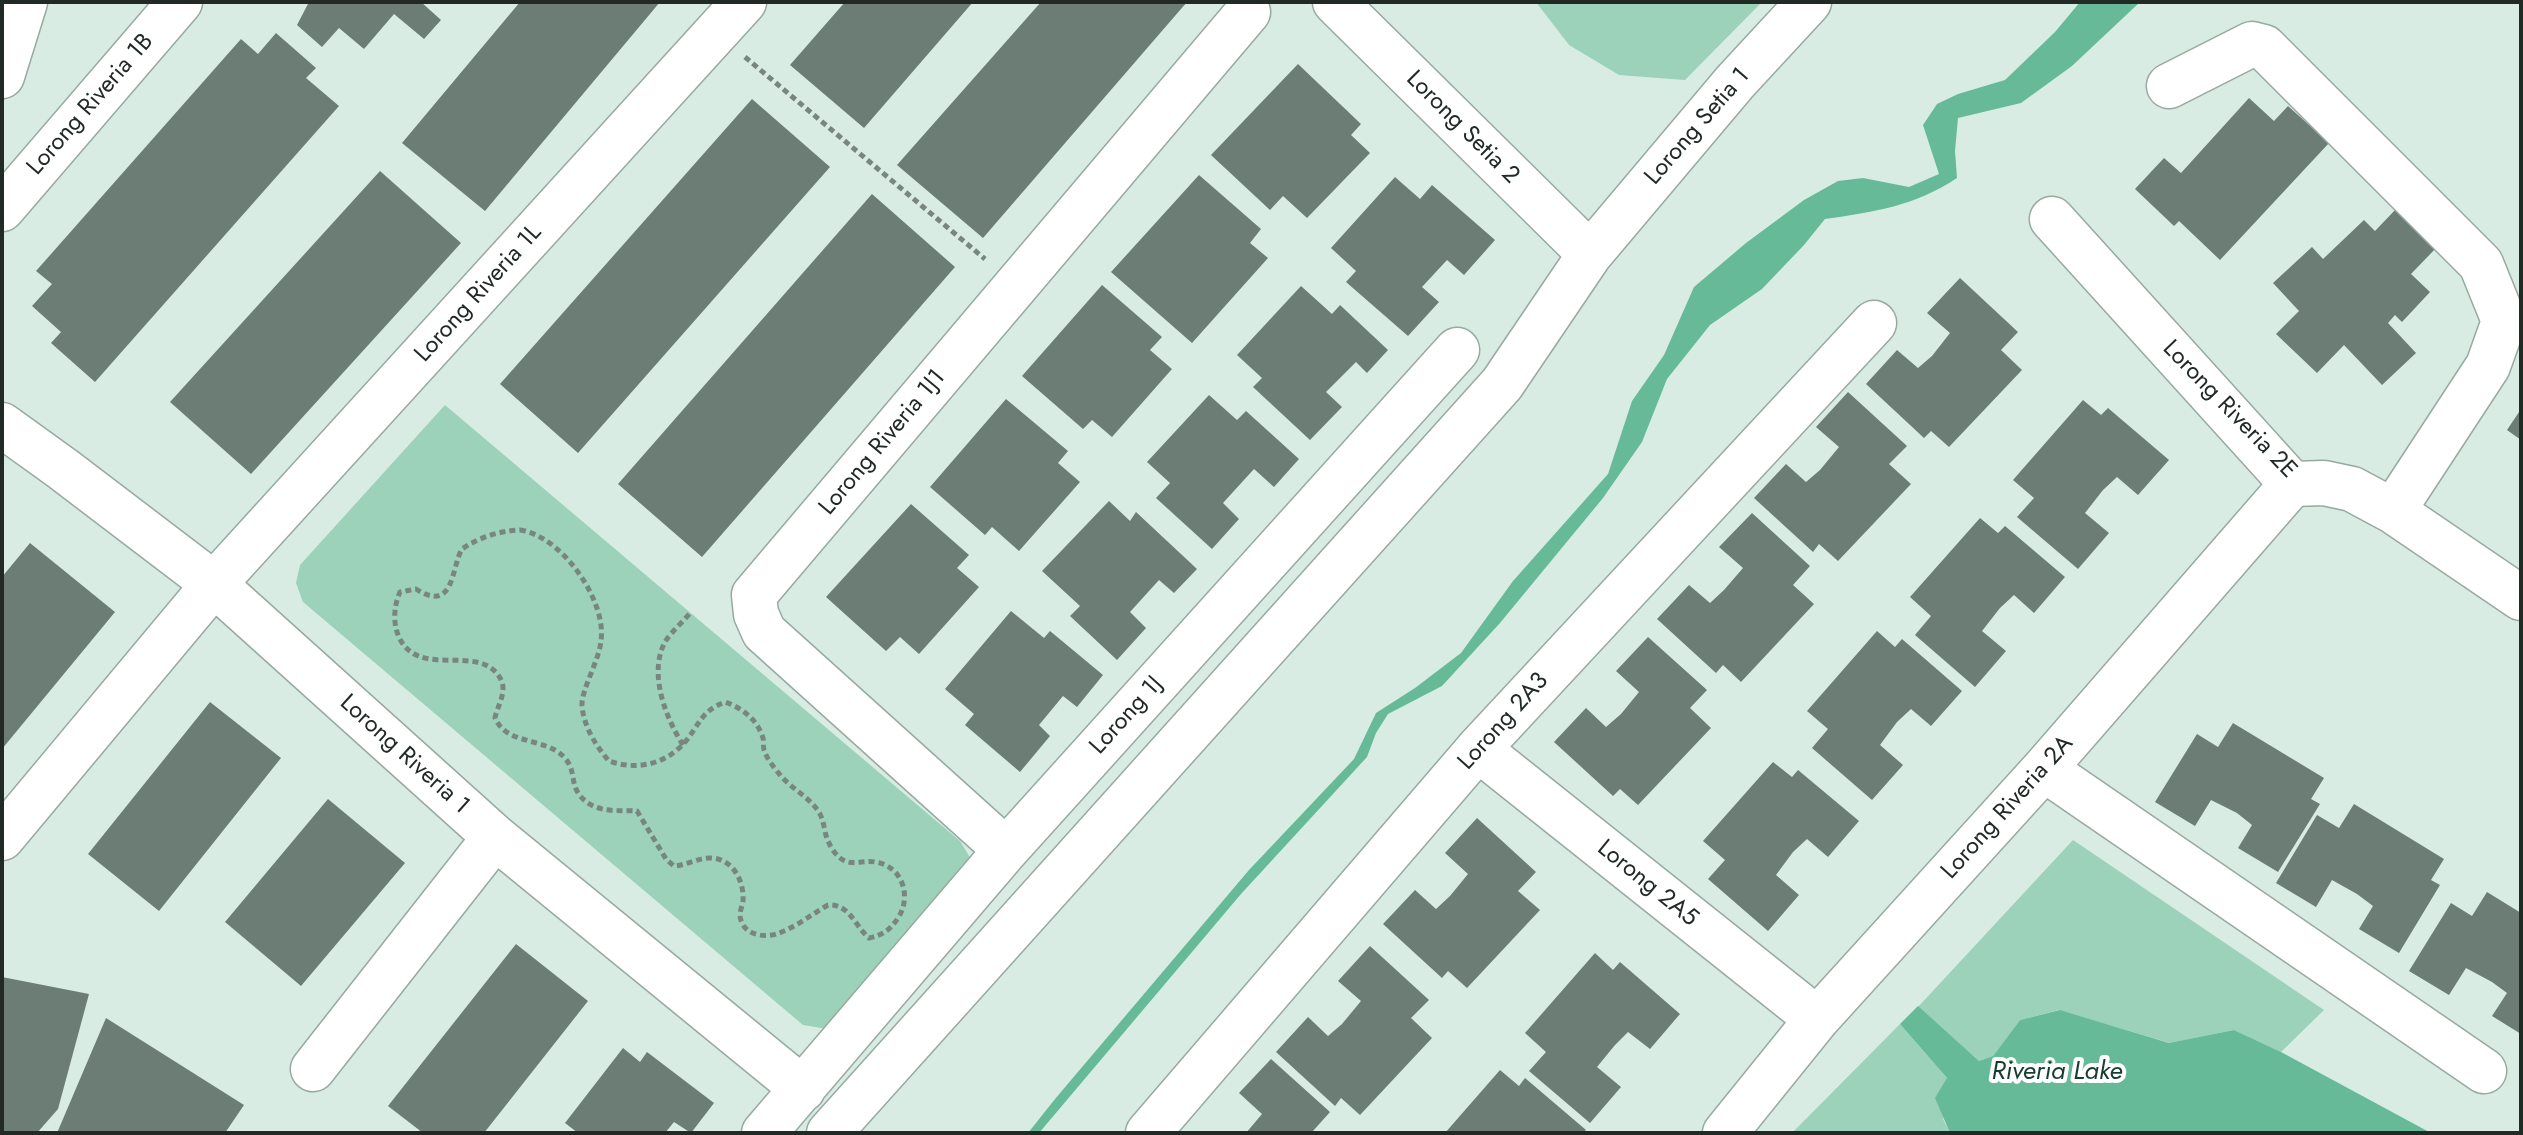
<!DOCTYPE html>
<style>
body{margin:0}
#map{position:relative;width:2523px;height:1135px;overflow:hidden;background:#d8ece3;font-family:Jost,sans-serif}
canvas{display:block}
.frame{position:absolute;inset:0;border:4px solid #222a26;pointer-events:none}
</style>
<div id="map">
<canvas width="2523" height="1135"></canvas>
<div class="frame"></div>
</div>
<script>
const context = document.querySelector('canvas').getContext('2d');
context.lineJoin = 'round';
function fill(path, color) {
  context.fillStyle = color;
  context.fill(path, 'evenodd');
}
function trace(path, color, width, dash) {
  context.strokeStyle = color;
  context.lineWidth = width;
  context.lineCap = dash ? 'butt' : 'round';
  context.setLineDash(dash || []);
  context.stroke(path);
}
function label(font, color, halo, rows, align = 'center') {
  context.font = font + ' Jost,sans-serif';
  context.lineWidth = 8;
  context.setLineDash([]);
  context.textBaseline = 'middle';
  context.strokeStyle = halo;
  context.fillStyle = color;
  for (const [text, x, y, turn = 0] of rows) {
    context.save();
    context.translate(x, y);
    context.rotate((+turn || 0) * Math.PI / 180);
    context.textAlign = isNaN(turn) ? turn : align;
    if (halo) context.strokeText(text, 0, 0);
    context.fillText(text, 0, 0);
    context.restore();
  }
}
fill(new Path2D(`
 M1536 2H1762L1685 80 1619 75 1569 45Z
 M445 405 960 841 974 864 827 1029 803 1025 303 602 296 583 300 565Z
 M2073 840 2324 1010 2281 1052 2234 1030 2170 1043 2059 1010 2020 1020 1993 1056 1979 1061 1918 1007Z
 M1900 1024 1947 1078 1943 1119 1950 1133H1792Z`), '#9bd2b9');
fill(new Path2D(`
 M2080 2H2140L2072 66 2021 103 1958 118 1955 151 1957 178C1915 206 1874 212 1825 219L1804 245 1762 289 1710 325 1667 379 1642 442 1603 498 1500 623 1442 686 1388 714 1376 733 1367 757 1241 894 1039 1133H1028L1055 1099 1249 870 1354 759 1376 713 1415 688 1461 653 1513 581 1608 474 1632 401 1664 355 1694 287 1746 243 1804 200 1838 181 1863 178 1909 187 1939 174 1923 125 1937 104 1958 94 2005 80 2055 32Z
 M1918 1006 1979 1061 1993 1056 2020 1020 2060 1010 2169 1043 2234 1030 2281 1052 2431 1133H1950L1935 1098 1947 1078 1900 1024Z`), '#67ba98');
fill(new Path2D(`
 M309 2H421L441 20 424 39 394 14 364 49 339 28 322 47 297 25Z
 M520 2H660L485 211 402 143Z
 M845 2H973L864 128 790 65Z
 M1041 2H1187L983 238 897 165Z
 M276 33 316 68 306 78 339 106 95 382 51 343 61 332 32 306 52 284 36 271 241 39 258 54Z
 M1298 64 1361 124 1351 135 1370 153 1307 218 1283 196 1270 210 1211 155Z
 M2249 98 2274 121 2288 106 2329 143 2220 260 2179 221 2174 226 2135 189 2164 158 2181 173Z
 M752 99 830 167 578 453 500 384Z
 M380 171 461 243 251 474 170 402Z
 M1199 175 1261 229 1250 243 1268 258 1192 343 1111 272Z
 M1395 177 1420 199 1432 185 1495 240 1464 275 1447 260 1422 287 1439 302 1408 336 1346 282 1356 271 1331 248Z
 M872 194 955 267 702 557 618 484Z
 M2396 209 2437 247 2411 274 2430 292 2402 322 2395 315 2388 323 2416 353 2382 385 2344 345 2317 373 2276 334 2299 311 2273 283 2312 247 2323 259 2364 220 2375 231Z
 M1960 278 2018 332 2001 350 2022 370 1949 447 1931 431 1924 438 1866 384 1897 350 1918 368 1932 356 1950 333 1927 313Z
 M1102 285 1162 337 1150 350 1172 369 1112 437 1092 420 1083 429 1022 376Z
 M1301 286 1332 314 1340 305 1388 350 1367 373 1356 362 1326 392 1342 407 1310 440 1253 387 1262 378 1237 355Z
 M1848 392 1907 446 1889 464 1911 484 1838 561 1819 544 1813 552 1754 498 1786 464 1806 482 1820 470 1839 447 1816 427Z
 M1209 395 1237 420 1246 411 1299 459 1274 487 1254 469 1223 503 1239 519 1212 549 1156 498 1170 483 1147 462Z
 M1006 399 1068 451 1058 463 1080 482 1019 551 992 527 985 535 930 487Z
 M2083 400 2101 415 2108 408 2169 460 2138 495 2117 477 2103 490 2085 513 2109 533 2078 569 2017 517 2034 498 2013 480Z
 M2521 409V440L2507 430Z
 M1109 501 1130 521 1136 512 1197 569 1174 593 1159 580 1130 612 1146 628 1117 660 1070 616 1080 606 1042 571Z
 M911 504 969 555 957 568 979 587 919 654 900 637 886 651 826 597Z
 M1752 513 1810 566 1793 585 1814 604 1741 682 1723 665 1716 673 1657 619 1689 585 1710 603 1724 590 1743 568 1719 547Z
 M1980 518 1998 533 2005 526 2065 577 2034 613 2014 595 2000 608 1982 631 2006 651 1975 687 1915 635 1931 616 1910 597Z
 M30 543 115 612 2 749V577Z
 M1011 611 1044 638 1050 631 1103 675 1077 707 1063 696 1039 725 1050 736 1020 772 965 725 974 714 945 689Z
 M1877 631 1895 647 1902 639 1962 691 1931 726 1911 709 1897 722 1880 745 1903 765 1872 800 1812 748 1828 729 1807 711Z
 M1648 637 1707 690 1690 708 1711 728 1638 805 1620 789 1613 796 1554 742 1586 708 1606 727 1621 714 1639 692 1616 671Z
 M210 702 281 758 159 911 88 854Z
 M2233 723 2324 778 2311 799 2320 804 2278 872 2238 848 2252 825 2237 813 2211 800 2195 826 2155 802 2197 734 2218 747Z
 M1773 762 1792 777 1798 770 1859 821 1828 857 1807 839 1793 852 1776 875 1799 895 1768 931 1708 879 1725 860 1703 841Z
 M328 799 405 863 301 986 225 922Z
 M2354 804 2444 859 2431 880 2440 885 2399 953 2359 929 2373 906 2357 894 2332 880 2316 907 2276 883 2317 815 2339 828Z
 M1477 818 1536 872 1518 891 1540 910 1467 988 1448 971 1442 978 1383 924 1415 890 1436 909 1450 896 1468 874 1445 853Z
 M2487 892 2521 913V1034L2492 1016 2507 993 2492 982 2466 968 2449 995 2409 971 2451 903 2472 916Z
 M516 944 588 1001 484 1133H423L388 1106Z
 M1370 946 1429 1000 1411 1018 1432 1038 1360 1115 1341 1098 1335 1106 1276 1052 1308 1017 1328 1036 1342 1024 1361 1001 1338 981Z
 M1595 953 1613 970 1620 962 1680 1014 1650 1049 1628 1032 1615 1045 1597 1067 1621 1087 1590 1123 1529 1071 1546 1052 1525 1033Z
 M2 977 89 994 58 1109 37 1133H2Z
 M106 1018 244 1105 225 1133H57Z
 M623 1048 640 1062 647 1052 714 1103 691 1133 674 1122 665 1133H578L565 1123Z
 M1271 1059 1330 1112 1313 1131 1315 1133H1246L1262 1114 1239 1093Z
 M1500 1070 1519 1086 1525 1078 1586 1130 1583 1133H1445Z`), '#6b7d74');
const street = new Path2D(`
 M1335 2 1590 254
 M2 76 25 2
 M2169 86 2252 44 2264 47 2481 264 2504 321 2488 366 2393 511
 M2 209 180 2
 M2052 219 2292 484 2324 483 2352 489 2393 511 2521 598
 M2 425 63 469 214 584 495 837 803 1089
 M1478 749 1817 1019
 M2044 769 2484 1071
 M2 838 214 584 744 2
 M1006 850 764 632 756 614 754 595 1248 12
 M313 1069 495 837
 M764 1133 1006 850 1457 350
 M829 1133 1502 384 1590 254 1735 82 1809 2
 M1148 1133 1478 749 1874 323
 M1725 1133 1817 1019 2044 769 2292 484`);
trace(street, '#97aaa1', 47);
trace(new Path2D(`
 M745 57 985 259
 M520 530C562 536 607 601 601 641 599 661 581 690 582 706 584 727 596 746 609 761 637 771 666 764 685 742 700 724 701 711 725 702 742 708 757 719 763 738 764 742 763 747 764 750 767 759 775 769 781 776 793 790 811 798 820 814 825 824 824 834 829 843 832 850 838 858 845 861 854 865 865 860 875 862 903 866 912 897 898 918 890 930 883 935 869 938 854 925 850 904 828 905 812 914 796 927 779 933 765 939 741 935 740 915 740 909 744 903 743 897 743 878 731 858 710 858 698 858 687 865 674 866L666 859 637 811C620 810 603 813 588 803 564 786 582 769 558 752 537 738 506 743 495 718 497 707 506 694 502 682 490 653 454 663 430 659 396 655 388 619 400 592L416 589C455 614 451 567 462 549 480 537 499 531 520 530Z
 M683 745C666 718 648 674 665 642 671 632 683 622 690 613`), '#798680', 5, [6, 4]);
trace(street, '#fff', 44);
label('24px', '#222a26', '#fff', [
 ["Lorong Riveria 1B",91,105,-49],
 ["Lorong Setia 1",1698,127,-49],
 ["Lorong Setia 2",1462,128,45],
 ["Lorong Riveria 1L",479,294,-48],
 ["Lorong Riveria 2E",2229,410,46],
 ["Lorong Riveria 1J1",883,443,-50],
 ["Lorong 1J",1127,716,-48],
 ["Lorong 2A3",1504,722,-48],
 ["Lorong Riveria 1",404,755,42],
 ["Lorong Riveria 2A",2008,808,-48],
 ["Lorong 2A5",1647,884,39]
]);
label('italic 26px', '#173d2e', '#fff', [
 ["Riveria Lake",2057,1073]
]);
</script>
